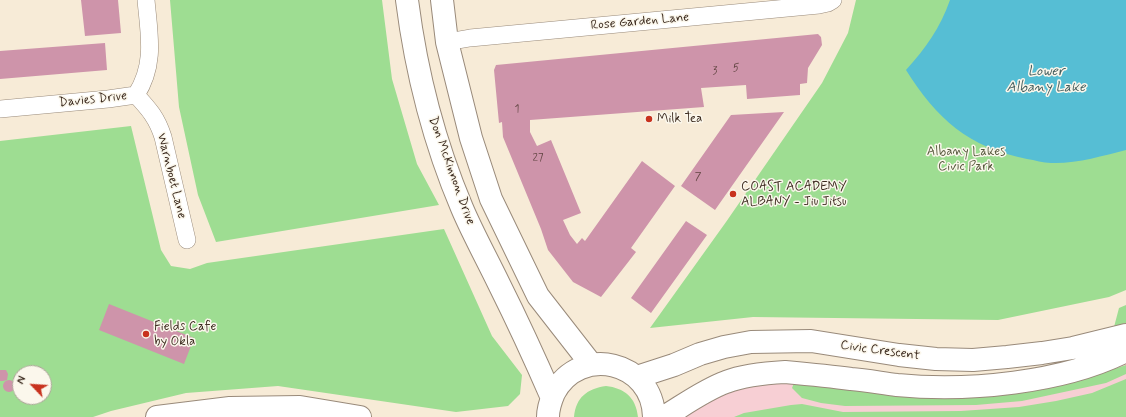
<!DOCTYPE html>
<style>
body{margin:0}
#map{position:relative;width:1126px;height:417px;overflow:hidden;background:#f7ebd7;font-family:Mynerve,sans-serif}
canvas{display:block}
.north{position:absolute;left:12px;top:365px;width:40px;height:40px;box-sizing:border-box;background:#fbf7ec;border:1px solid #aea59a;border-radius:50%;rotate:295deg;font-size:11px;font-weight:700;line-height:16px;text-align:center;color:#3b2a1e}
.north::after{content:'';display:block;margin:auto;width:14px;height:18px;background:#c8321e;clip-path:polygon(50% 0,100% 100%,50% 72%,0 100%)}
</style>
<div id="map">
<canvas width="1126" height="417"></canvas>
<div class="north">N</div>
</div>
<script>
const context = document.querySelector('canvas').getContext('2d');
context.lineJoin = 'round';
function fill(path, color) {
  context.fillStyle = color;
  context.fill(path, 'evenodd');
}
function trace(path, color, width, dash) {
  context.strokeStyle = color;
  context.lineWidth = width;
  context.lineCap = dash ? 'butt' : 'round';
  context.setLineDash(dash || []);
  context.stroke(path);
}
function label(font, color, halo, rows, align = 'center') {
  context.font = font + ' Mynerve,sans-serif';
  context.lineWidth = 3;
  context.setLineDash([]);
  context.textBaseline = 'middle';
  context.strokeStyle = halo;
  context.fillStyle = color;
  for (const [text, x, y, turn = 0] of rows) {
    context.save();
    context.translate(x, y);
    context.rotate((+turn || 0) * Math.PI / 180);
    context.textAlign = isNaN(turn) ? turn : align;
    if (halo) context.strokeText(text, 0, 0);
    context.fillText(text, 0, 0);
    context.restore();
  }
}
fill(new Path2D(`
 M1126 351V417H664L727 381 940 386Z`), '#f7cfd4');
fill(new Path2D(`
 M170 0H382L392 79 417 164 439 205 216 242 198 195 179 107Z
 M856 0H1126V290L1109 297 998 320 753 317 650 328 726 222 822 83 848 33Z
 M131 126 161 250 171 266 190 269 207 263 444 229 492 336 522 375 520 394 508 406 456 412 278 386 186 393 111 411 93 417H0V141ZM20 373H44V397H20Z
 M1126 305V323L1114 327 1119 308Z
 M1126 365V374L1106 383 1022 401 976 405 845 406 821 403 802 398 792 388 794 383 1081 380Z
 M1126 379V417H734L744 413 791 405 802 404 843 412 961 411 1019 407 1056 401 1092 393Z
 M606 386C624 388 636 397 638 417H574C576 397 587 389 606 386Z`), '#9edd92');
fill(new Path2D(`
 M950 0H1126V150C1102 156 1076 164 1051 163 1043 163 1035 160 1027 159 968 147 937 119 906 70 926 48 940 28 950 0Z`), '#56bed4');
fill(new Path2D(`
 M81 0H118L121 33 85 36Z
 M818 34 821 37 822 45 808 68 807 83 800 84V95L747 99 746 85 701 88 704 107 530 120V132L537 146 551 140 581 213 563 220 570 235 577 244 582 238 585 241 642 161 675 186 631 248 636 252 601 297 573 282 548 250 541 229 503 137 502 122 499 123 494 70 496 65Z
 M105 43 107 70 0 79V51Z
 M784 112 715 210 681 186 731 115Z
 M686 221 707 235 651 313 631 298Z
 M109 304 194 338 184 364 99 330Z
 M0 370H6L8 374 7 380 3 381H0Z
 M3 386a6 6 0 1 1 12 0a6 6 0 1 1-12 0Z`), '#ce94aa');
const street = new Path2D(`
 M447 42 470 38 819 5 828 3 833 0
 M136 95C149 109 157 118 163 137L187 240
 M0 109 108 99 136 95C156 64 149 34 146 0`);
const secondary = new Path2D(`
 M407 0C416 71 434 142 462 208 473 234 487 259 499 284 518 322 535 359 552 398
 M442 0 447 42 471 138 491 199 538 296 591 364
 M637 377 674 365 700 354 724 347 751 342 811 341 899 355 936 359 973 360 1007 357 1042 353 1073 348 1126 335
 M157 417 230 408 300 407 360 417
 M548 417C548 410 551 400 554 393 580 344 653 361 654 417
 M664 417C684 405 704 390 726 382 744 375 766 373 785 372 807 374 829 376 851 379 866 380 881 383 897 385 967 392 1063 383 1126 351`);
trace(street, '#998a7a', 18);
trace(secondary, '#998a7a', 24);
trace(street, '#fff', 17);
trace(secondary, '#fff', 22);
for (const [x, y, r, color] of [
 [649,119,4,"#c8321e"],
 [733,194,4,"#c8321e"],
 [146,334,4,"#c8321e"]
]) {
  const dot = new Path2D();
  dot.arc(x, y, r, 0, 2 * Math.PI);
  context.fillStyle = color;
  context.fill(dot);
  trace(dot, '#fbf7ec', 1.5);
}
label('11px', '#604441', null, [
 ["5",736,69],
 ["3",715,72],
 ["1",517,110],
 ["27",538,159],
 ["7",698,178]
]);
label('13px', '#3b2a1e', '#fbf7ec', [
 ["Rose Garden Lane",640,22,-5],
 ["Davies Drive",93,100,-6],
 ["Don McKinnon Drive",451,171,70],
 ["Warnboet Lane",171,176,76],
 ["Civic Crescent",880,351,8]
]);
label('13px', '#3b2a1e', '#fbf7ec', [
 ["Milk Tea",657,119],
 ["COAST ACADEMY",741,187],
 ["ALBANY - Jiu Jitsu",741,202],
 ["Fields Cafe",154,327],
 ["by Okla",154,342]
], 'left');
label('13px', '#54573b', '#fbf7ec', [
 ["Albany Lakes",966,152],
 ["Civic Park",966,167]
]);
label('italic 14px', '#445e5e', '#fbf7ec', [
 ["Lower",1046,72],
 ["Albany Lake",1046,88]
]);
</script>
